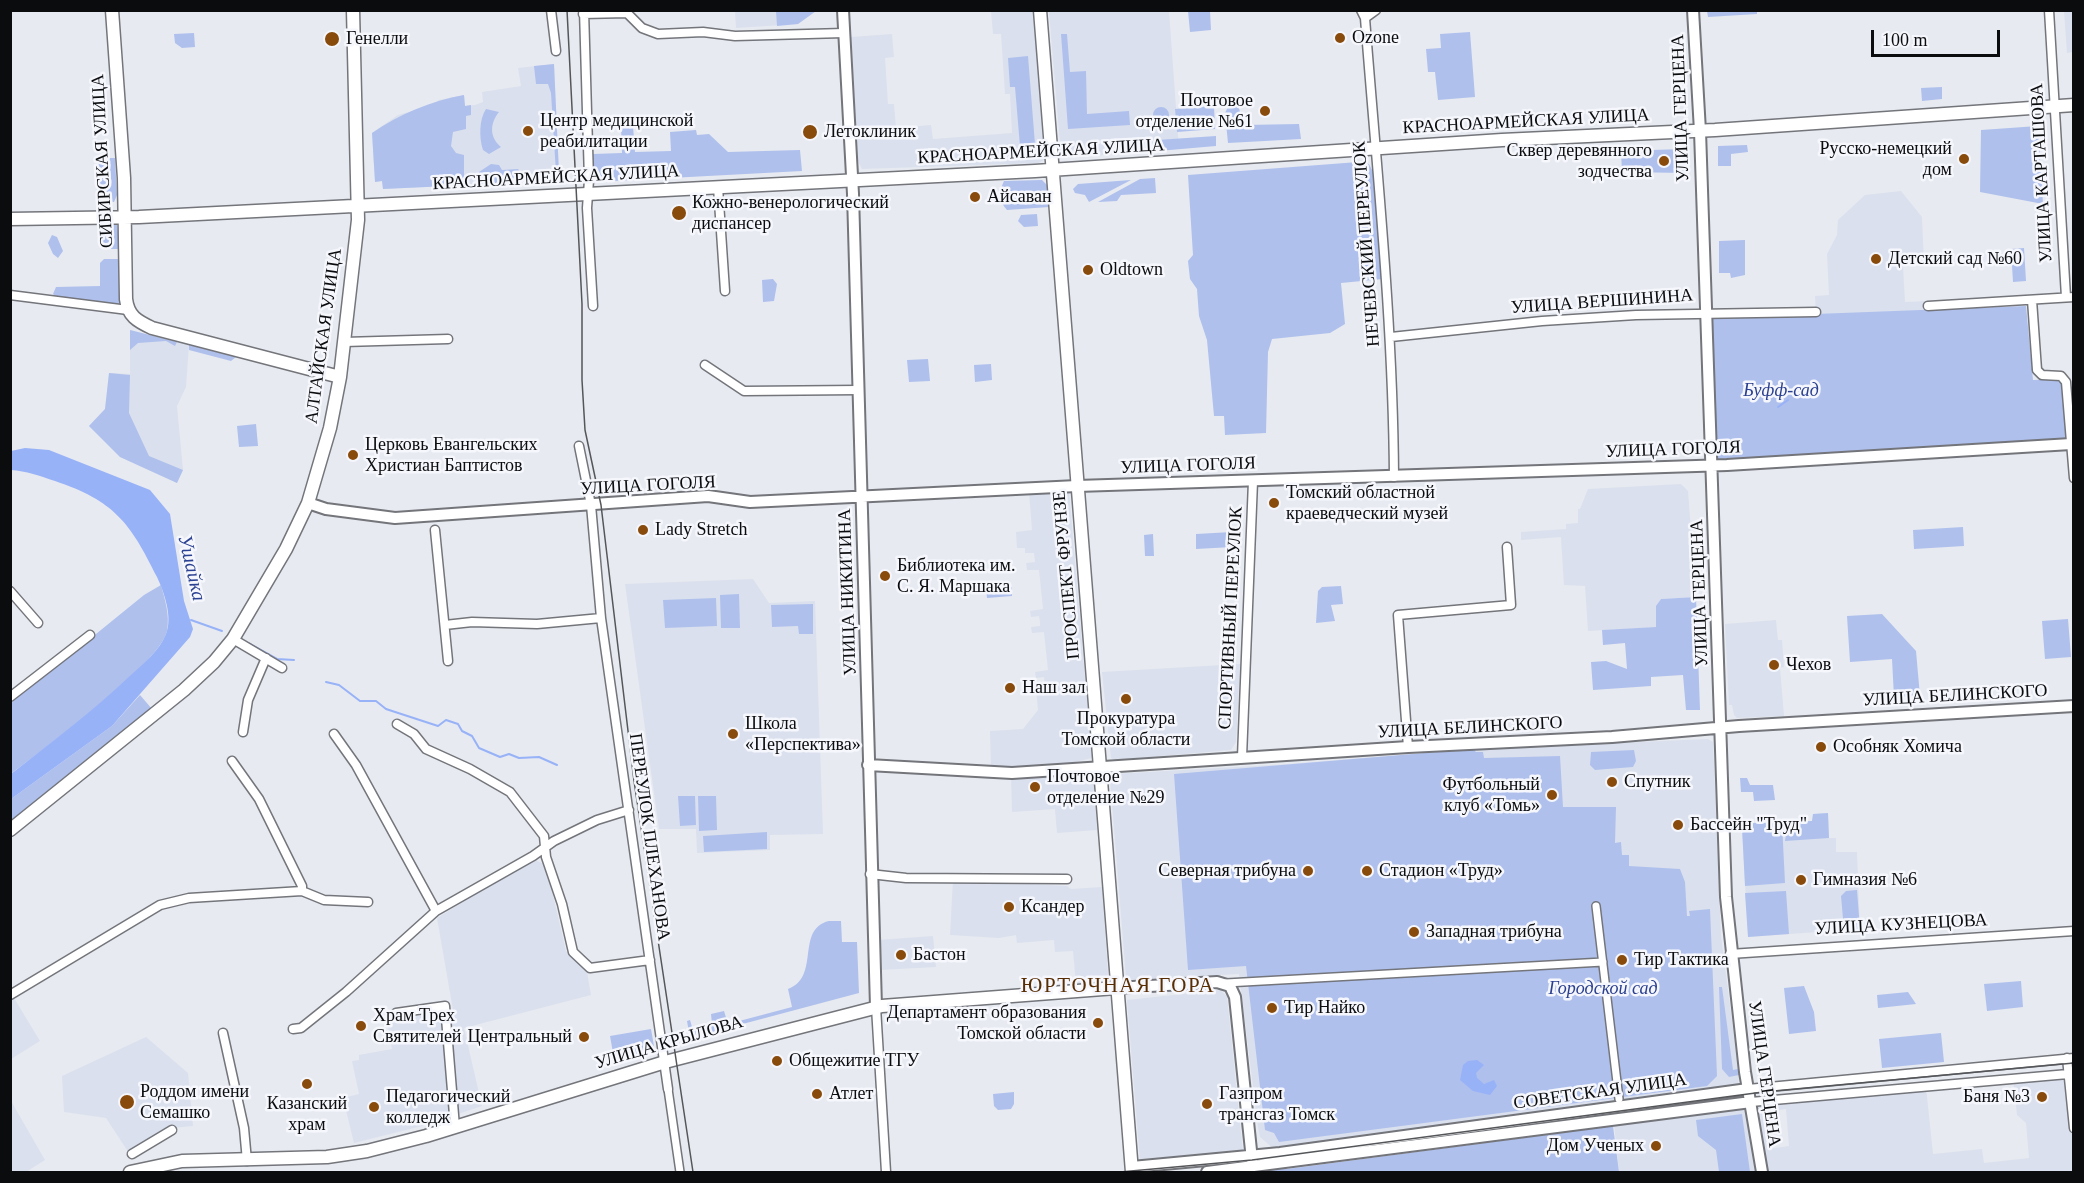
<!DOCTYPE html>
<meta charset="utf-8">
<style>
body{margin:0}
#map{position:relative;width:2084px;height:1183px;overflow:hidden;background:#e7eaf0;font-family:"Times New Roman",serif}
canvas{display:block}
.frame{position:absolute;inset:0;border:12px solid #0b0c0e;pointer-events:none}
.scale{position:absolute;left:1871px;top:30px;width:129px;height:27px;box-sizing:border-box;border:3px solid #0b0c0e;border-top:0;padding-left:8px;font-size:18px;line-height:21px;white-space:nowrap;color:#0b0c0e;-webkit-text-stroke:4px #f5f7fd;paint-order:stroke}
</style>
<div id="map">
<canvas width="2084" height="1183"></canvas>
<div class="frame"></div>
<div class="scale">100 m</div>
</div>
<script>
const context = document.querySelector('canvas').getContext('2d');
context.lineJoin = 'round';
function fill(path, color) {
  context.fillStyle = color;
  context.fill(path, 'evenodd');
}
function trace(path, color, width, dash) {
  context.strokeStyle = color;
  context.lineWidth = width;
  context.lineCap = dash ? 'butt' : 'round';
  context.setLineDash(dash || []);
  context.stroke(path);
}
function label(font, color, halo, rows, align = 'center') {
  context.font = font + ' "Times New Roman",serif';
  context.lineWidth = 5;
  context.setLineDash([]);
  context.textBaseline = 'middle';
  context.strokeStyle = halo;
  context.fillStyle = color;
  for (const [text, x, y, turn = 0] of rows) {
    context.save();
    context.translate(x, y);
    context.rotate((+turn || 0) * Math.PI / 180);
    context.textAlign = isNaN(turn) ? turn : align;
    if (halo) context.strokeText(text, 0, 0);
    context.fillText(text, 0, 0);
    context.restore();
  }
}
fill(new Path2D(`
 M735 11H816L798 24 736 28Z
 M991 11H1034L1044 160 1038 163 862 169 858 161 851 37 892 34 894 57 885 58 888 104H894L896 128 931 125 933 139 1012 133 1010 94H1005L1001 34H993Z
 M1049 11H1169L1179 149 1067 158 1061 155Z
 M2064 11H2073V52L2067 53Z
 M554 64 559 173 519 175 500 183 470 185 383 189 382 181 375 182 372 133 398 115 427 107 439 100 464 95 465 106 475 105 483 102 482 92 521 86 518 68Z
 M1901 191 1922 217 1924 264 1903 266 1905 302 1928 301 1929 328 1817 333 1815 296 1829 295 1827 254 1837 235 1838 220 1865 195Z
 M130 330 189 345 186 387 177 406 183 470 177 483 120 457 89 426 105 409 109 373 130 374Z
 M1681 484 1688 491 1696 597 1661 599 1656 609 1657 627 1588 631 1585 586 1564 585 1561 537 1521 540V532L1566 529V524L1578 523V509H1580L1588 489Z
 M1069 491 1092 758 1071 763 991 768 990 731 1023 729 1038 710 1036 688 1045 687 1044 677 1036 678 1035 672 1048 670 1044 632 1032 633 1031 627 1040 626V622L1039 616 1031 617 1030 611 1043 609 1039 570H1027L1026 563 1035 562 1034 553H1025V548H1017L1016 532 1032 530 1029 492Z
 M753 579 769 603 815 601 823 834 770 835V850L697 853 696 829H659L625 584Z
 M1776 620 1778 640H1782L1784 667 1780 668 1784 716 1737 718 1734 715 1732 705H1729L1725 624Z
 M1240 664 1236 742 1231 750 1115 760 1111 758 1102 672Z
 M1708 739 1713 742 1721 936 1739 1075 1738 1087 1274 1149 1260 1137 1258 1127 1239 974 1130 980 1126 978 1110 779 1114 774 1288 764 1473 749Z
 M1085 774 1094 781 1097 830 1057 833 1055 809 1012 812 1011 777Z
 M1828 813 1829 838H1836V852H1857L1860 929 1748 937 1742 828 1746 823 1812 821 1813 814Z
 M533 859 546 865 566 951 587 972 591 995 464 1028 482 1106 422 1126 354 1143 343 1098 359 1094 352 1061 359 1060V1055L392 1049 387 1021 453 1010 437 918Z
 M953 880 1067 886 1071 889 1102 887 1108 974 1106 980 1076 984 1073 951 1055 952 1054 940 1017 943 1016 935 999 938 950 935Z
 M933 936 936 967 879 970 877 940Z
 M1220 990 1227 996 1243 1153 1140 1161 1127 1000Z
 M14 998 40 1041 11 1059V1000Z
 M146 1037 188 1073 193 1126 172 1128 129 1153 106 1118 64 1112 62 1076Z
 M2073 1071V1172H1766L1759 1105 1926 1087 1933 1154 1982 1149 1984 1163 2029 1158 2026 1123 2017 1115 2013 1078ZM1786 1109 1789 1146 1769 1149 1764 1112Z
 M11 1101 45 1160 26 1172H11Z
 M1741 1107 1748 1109 1758 1172H1619L1614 1124Z`), '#dae0ed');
fill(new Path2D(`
 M776 11V10L816 11 798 24 777 26Z
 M1188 11H1210L1211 30 1190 32Z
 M1707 11H1757V14L1708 17Z
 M1470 32 1475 97 1438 100 1435 72H1428L1426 49 1441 48 1440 34Z
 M194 33 195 47 182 48 175 43 174 34Z
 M1061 34H1067L1070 72 1086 71 1087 114 1129 111 1130 125 1068 129Z
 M1028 56 1036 157 1021 158 1015 87H1010L1008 58Z
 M554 64 559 173H556L551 93 548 84H536L534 66Z
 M1942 87V99L1922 101 1921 88Z
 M464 95 465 106 471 105V115L466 116V129L453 132 451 146 456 153 464 155V181L470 185 383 189 382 181 375 182 372 133C399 114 431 101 464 95Z
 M1229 105H1238L1244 125 1299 124 1301 139 1228 143 1225 113Z
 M1214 106 1215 129 1177 132 1175 109Z
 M1153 115a8 8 0 1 1 16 0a8 8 0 1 1-16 0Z
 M486 109 499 112C490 123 489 137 501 147L489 154 483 150C479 138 479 119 486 109Z
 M633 126 635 152 671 151 670 132 696 130 697 135 709 134 728 152 800 150 802 171 595 182 593 154 622 153 621 127Z
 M2038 126 2043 204 1980 192 1981 130Z
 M1216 136V146L1158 151 1157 140Z
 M1747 145 1748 152 1731 154V166H1718V146Z
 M1683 149 1687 173 1622 172 1621 151Z
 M99 158H115L117 195 114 202 96 201Z
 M1358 162 1369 164 1375 176 1383 279 1341 283 1345 324 1330 333 1272 339 1268 352 1266 433 1225 435 1224 416H1214L1207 340 1199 316 1197 289 1190 279 1188 261 1193 255 1188 175Z
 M491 164 499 165 502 170 518 169 522 175 500 183 479 184V172Z
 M1155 178 1156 193 1121 195 1117 201 1098 202 1140 179Z
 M1042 180 1048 186 1049 207 1007 210C999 202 999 191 1004 181Z
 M1131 180 1089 202 1085 195 1075 193 1073 189 1078 184Z
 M1037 214 1038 226 1024 227 1018 221 1021 215Z
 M98 225H117L120 249H108L101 245Z
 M52 235 57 237 63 251 58 258 53 254 48 243Z
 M1745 240V275L1731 278 1730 273H1719V241Z
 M2024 248 2026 281 2013 282 2011 249Z
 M104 259H120V306L55 296 53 294 56 287 100 286V263Z
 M773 279 777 284 774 301 763 302 762 280Z
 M2026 306 2033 380 2056 379 2061 381 2066 440 1718 460 1710 318Z
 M130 330 177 342 175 346 166 341 138 343 130 350Z
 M189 345 236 357 231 361 189 350Z
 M928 359 930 381 909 382 907 360Z
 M991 364 992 380 975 382 974 365Z
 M109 373 130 375 129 413 149 456 183 470 177 483 120 457 89 426 105 409Z
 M256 424 258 446 239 447 237 426Z
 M1963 527 1964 546 1914 549 1913 530Z
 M1232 532V547L1196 549V534Z
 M1153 534 1154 556H1145L1144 535Z
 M161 585C165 600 170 615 167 631 159 665 42 750 11 774V703L144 595Z
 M1341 586 1343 604 1331 605 1335 621 1316 623 1318 591 1322 587Z
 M1012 587V596L987 598 986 589Z
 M739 594 740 628H721L720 595Z
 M1696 597 1700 710H1686L1683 675 1651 677V686L1593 690 1591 662 1606 661 1627 669 1625 643 1603 645 1602 630 1656 627V606L1661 599Z
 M716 598 717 626 665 628 663 600Z
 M813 604V634H799L798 626 772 627 771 605Z
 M1882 614 1916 651 1920 696 1894 697 1892 659 1850 662 1847 616Z
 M2068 619 2071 657 2045 659 2042 621Z
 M140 695 152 709 11 822V799L112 726Z
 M1473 749 1476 752H1483L1484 758 1560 756 1563 807H1616L1615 843 1621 842 1622 855H1629V866L1680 869 1685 882 1687 916H1690L1689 911 1710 909 1717 1076 1707 1086 1279 1142 1274 1133 1265 1130 1246 966 1188 970 1174 774Z
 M1634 750 1636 761 1633 767 1595 770 1590 765 1591 752Z
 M1740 778H1747L1750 785H1773L1775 800 1754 801 1753 792H1741Z
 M678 796H695L696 825 680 826Z
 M698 796H716L717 830 699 831Z
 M1828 813 1829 838 1785 841 1788 822 1812 821 1813 814Z
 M1746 823H1782L1785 883 1745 886 1742 828Z
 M767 832V849L704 852 703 836Z
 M1857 890 1860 929 1844 930 1841 896 1846 891Z
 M1786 891 1789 934 1748 937 1745 893Z
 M829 921H841L842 942H857L859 993 690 1038 687 1021 690 1020 692 1027 712 1024 711 1014 724 1011 728 1024 792 1007 788 989C821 977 795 929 829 921Z
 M2021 981 2023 1007 1987 1011 1984 984Z
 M1804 986 1814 1012 1816 1031 1789 1034 1784 988Z
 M1719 987H1722L1733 1070 1738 1069 1739 1075 1729 1077 1722 1069Z
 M1908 992 1916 1004 1878 1008 1877 995Z
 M651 1029 655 1052 615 1064 610 1036Z
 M1941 1033 1944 1062 1882 1068 1879 1039Z
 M1014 1092V1104L1011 1109 998 1110 994 1106 993 1094Z
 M1742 1114 1750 1172H1719L1716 1150 1698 1136 1696 1120Z
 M1613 1126 1619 1172H1264L1267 1169 1285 1167 1287 1169Z`), '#afc0ed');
fill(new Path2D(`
 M25 448 49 450 150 490 170 514 184 601 193 629 190 637 112 726 11 799V774C52 742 93 711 131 675 144 663 159 651 166 634 173 617 164 592 157 577 130 522 114 501 55 481 40 476 26 471 11 470V451Z
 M1477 1060 1484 1065 1476 1073 1477 1078 1484 1084 1494 1080 1497 1086 1490 1095 1473 1091 1460 1080 1463 1065 1468 1061Z`), '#98b2f8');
trace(new Path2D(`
 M1778 407 1788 400
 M191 620 222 631
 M248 643 277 659 294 660
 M326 682 339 685 360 701H376L386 709 438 726 446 720 458 724 462 731 472 736 479 748 500 757 509 754 519 758 539 757 557 765`), '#98b2f8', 2);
const pedestrian = new Path2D(`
 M1596 906 1619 1099
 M1226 983 1603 962
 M668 1089 680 1172`);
const minor = new Path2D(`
 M551 10 556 51
 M584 10 589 180 587 208 593 306
 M1361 10 1365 18C1377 172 1393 322 1394 477
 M2049 10 2066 297
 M583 14 627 13 642 28 658 34 703 32 735 36 844 33
 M1365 18 1376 10
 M718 187 725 291
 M10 295 128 310
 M2032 300 2037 370 2042 375 2061 376 2066 382 2074 478
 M1928 306 2074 297
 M1391 337 1542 321 1636 315 1816 312
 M344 342 448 339
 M705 365 744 391 859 390
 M579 446 591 505 601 618 668 1089
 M435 530 448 661
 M10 591 38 623
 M445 625 472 622 537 624 601 618
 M233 639 282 668
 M10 697 90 635
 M397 724 414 734 426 749 470 769 510 792 544 836 546 857 562 904 573 952 590 968 650 960
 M243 732 248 700 266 658
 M334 734 356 765 436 911
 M1408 747 1398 615 1511 605 1507 547
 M1242 757 1253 481
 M232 761 259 799 302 886V891
 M870 874 906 878 1067 879
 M1730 954 2074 931
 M10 995 160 905 189 898 302 891 324 900 368 902
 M876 1007 886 1172
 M396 1013 445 1006 455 1127
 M293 1029 301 1028 346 992 436 911 533 856 554 841 597 820 629 810
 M223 1033 244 1128 247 1161
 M2067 1058 2074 1128
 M1748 1089 2074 1058
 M1751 1102 2068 1074
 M132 1154 172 1130`);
const tertiary = new Path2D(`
 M843 10 853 194 876 1007
 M1693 10 1700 131 1726 897 1745 1072 1762 1172
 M308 503 326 509 395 518 708 496 750 502 1077 486 1727 465 2071 444
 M868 765 1012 773 1408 747 1612 737 1739 726 2074 706
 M1116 988 1217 982 1230 986 1235 997 1252 1160
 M1132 1167 1280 1153 1748 1089
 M1207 1172 1751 1102`);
const secondary = new Path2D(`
 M112 10 124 178 126 299C128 316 137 321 152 328L340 377
 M1040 10 1132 1172
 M10 219 139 217 1035 171 1502 140 1715 130 2074 105
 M10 830 184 690 214 662 233 639 286 549 308 503 330 428 340 377 358 220 353 10
 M130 1172 182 1161 327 1157 367 1151 426 1136 665 1062 882 1006 1116 988`);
trace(pedestrian, '#73757b', 10);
trace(minor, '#73757b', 11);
trace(tertiary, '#73757b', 14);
trace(secondary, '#73757b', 15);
trace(pedestrian, '#fff', 7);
trace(minor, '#fff', 8);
trace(tertiary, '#fff', 10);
trace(secondary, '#fff', 12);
trace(new Path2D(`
 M567 10 582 304V380L585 430 601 505 634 781 693 1172
 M1120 1172 1252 1160 1763 1092 2074 1063`), '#545659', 1.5);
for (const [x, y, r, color] of [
 [1340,38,6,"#884b0c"],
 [332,39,8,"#884b0c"],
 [1265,111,6,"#884b0c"],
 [528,131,6,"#884b0c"],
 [810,132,8,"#884b0c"],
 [1964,159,6,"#884b0c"],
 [1664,161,6,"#884b0c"],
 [975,197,6,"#884b0c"],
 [679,213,8,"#884b0c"],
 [1876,259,6,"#884b0c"],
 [1088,270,6,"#884b0c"],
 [353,455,6,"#884b0c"],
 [1274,503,6,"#884b0c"],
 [643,530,6,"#884b0c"],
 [885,576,6,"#884b0c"],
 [1774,665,6,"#884b0c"],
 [1010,688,6,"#884b0c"],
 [1126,699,6,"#884b0c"],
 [733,734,6,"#884b0c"],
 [1821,747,6,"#884b0c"],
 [1612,782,6,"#884b0c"],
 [1035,787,6,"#884b0c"],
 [1552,795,6,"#884b0c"],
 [1678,825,6,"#884b0c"],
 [1308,871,6,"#884b0c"],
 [1367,871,6,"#884b0c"],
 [1801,880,6,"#884b0c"],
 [1009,907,6,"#884b0c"],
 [1414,932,6,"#884b0c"],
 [901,955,6,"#884b0c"],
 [1622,960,6,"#884b0c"],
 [1272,1008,6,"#884b0c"],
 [1098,1023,6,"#884b0c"],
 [361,1026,6,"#884b0c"],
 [584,1037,6,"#884b0c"],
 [777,1061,6,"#884b0c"],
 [307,1084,6,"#884b0c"],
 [817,1094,6,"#884b0c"],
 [2042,1097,6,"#884b0c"],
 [127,1102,8,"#884b0c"],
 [1207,1104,6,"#884b0c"],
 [374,1107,6,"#884b0c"],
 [1656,1146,6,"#884b0c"]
]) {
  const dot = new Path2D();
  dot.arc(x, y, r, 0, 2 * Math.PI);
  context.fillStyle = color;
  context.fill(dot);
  trace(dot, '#f5f7fd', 2);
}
label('18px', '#0b0c0e', '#f5f7fd', [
 ["Ozone",1352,38],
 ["Генелли",346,39],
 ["Почтовое",1253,101,"right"],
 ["отделение №61",1253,122,"right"],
 ["Центр медицинской",540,121],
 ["реабилитации",540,142],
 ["Летоклиник",824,132],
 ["Русско-немецкий",1952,149,"right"],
 ["дом",1952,170,"right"],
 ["Сквер деревянного",1652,151,"right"],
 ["зодчества",1652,172,"right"],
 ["Айсаван",987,197],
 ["Кожно-венерологический",692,203],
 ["диспансер",692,224],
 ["Детский сад №60",1888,259],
 ["Oldtown",1100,270],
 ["Церковь Евангельских",365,445],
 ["Христиан Баптистов",365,466],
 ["Томский областной",1286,493],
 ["краеведческий музей",1286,514],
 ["Lady Stretch",655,530],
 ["Библиотека им.",897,566],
 ["С. Я. Маршака",897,587],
 ["Чехов",1786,665],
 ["Наш зал",1022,688],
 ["Прокуратура",1126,719,"center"],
 ["Томской области",1126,740,"center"],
 ["Школа",745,724],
 ["«Перспектива»",745,745],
 ["Особняк Хомича",1833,747],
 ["Почтовое",1047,777],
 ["отделение №29",1047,798],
 ["Спутник",1624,782],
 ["Футбольный",1540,785,"right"],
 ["клуб «Томь»",1540,806,"right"],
 ["Бассейн \"Труд\"",1690,825],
 ["Северная трибуна",1296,871,"right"],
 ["Стадион «Труд»",1379,871],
 ["Гимназия №6",1813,880],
 ["Ксандер",1021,907],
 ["Западная трибуна",1426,932],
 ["Бастон",913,955],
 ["Тир Тактика",1634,960],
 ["Тир Найко",1284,1008],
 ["Департамент образования",1086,1013,"right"],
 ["Томской области",1086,1034,"right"],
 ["Храм Трех",373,1016],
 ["Святителей",373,1037],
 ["Центральный",572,1037,"right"],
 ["Общежитие ТГУ",789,1061],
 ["Роддом имени",140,1092],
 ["Семашко",140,1113],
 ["Атлет",829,1094],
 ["Газпром",1219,1094],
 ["трансгаз Томск",1219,1115],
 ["Педагогический",386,1097],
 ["колледж",386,1118],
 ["Баня №3",2030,1097,"right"],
 ["Казанский",307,1104,"center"],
 ["храм",307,1125,"center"],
 ["Дом Ученых",1644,1146,"right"]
], 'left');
label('18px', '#0b0c0e', '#f5f7fd', [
 ["УЛИЦА ГЕРЦЕНА",1681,108,-92],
 ["КРАСНОАРМЕЙСКАЯ УЛИЦА",1526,122,-3],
 ["КРАСНОАРМЕЙСКАЯ УЛИЦА",1041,152,-3],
 ["СИБИРСКАЯ УЛИЦА",103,161,-93],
 ["УЛИЦА КАРТАШОВА",2042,173,-93],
 ["КРАСНОАРМЕЙСКАЯ УЛИЦА",556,178,-3],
 ["НЕЧЕВСКИЙ ПЕРЕУЛОК",1367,244,-94],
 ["УЛИЦА ВЕРШИНИНА",1602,302,-4],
 ["АЛТАЙСКАЯ УЛИЦА",324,336,-82],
 ["УЛИЦА ГОГОЛЯ",1673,450,-2],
 ["УЛИЦА ГОГОЛЯ",1188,466,-2],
 ["УЛИЦА ГОГОЛЯ",648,486,-3],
 ["ПРОСПЕКТ ФРУНЗЕ",1067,575,-95],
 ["УЛИЦА НИКИТИНА",848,592,-92],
 ["УЛИЦА ГЕРЦЕНА",1700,593,-92],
 ["СПОРТИВНЫЙ ПЕРЕУЛОК",1231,618,-87],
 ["УЛИЦА БЕЛИНСКОГО",1955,696,-3],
 ["УЛИЦА БЕЛИНСКОГО",1470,728,-3],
 ["ПЕРЕУЛОК ПЛЕХАНОВА",649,837,82],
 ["УЛИЦА КУЗНЕЦОВА",1901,925,-3],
 ["УЛИЦА КРЫЛОВА",669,1043,-16],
 ["УЛИЦА ГЕРЦЕНА",1764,1074,82],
 ["СОВЕТСКАЯ УЛИЦА",1600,1092,-8]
]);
label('italic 18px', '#2a3f8f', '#f5f7fd', [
 ["Буфф-сад",1781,391],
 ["Городской сад",1603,989]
]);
label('italic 20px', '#2b4191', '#f5f7fd', [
 ["Ушайка",191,568,77]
]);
context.letterSpacing = '1.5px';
label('21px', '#582d03', '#f5f7fd', [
 ["ЮРТОЧНАЯ ГОРА",1118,986]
]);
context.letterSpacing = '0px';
</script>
